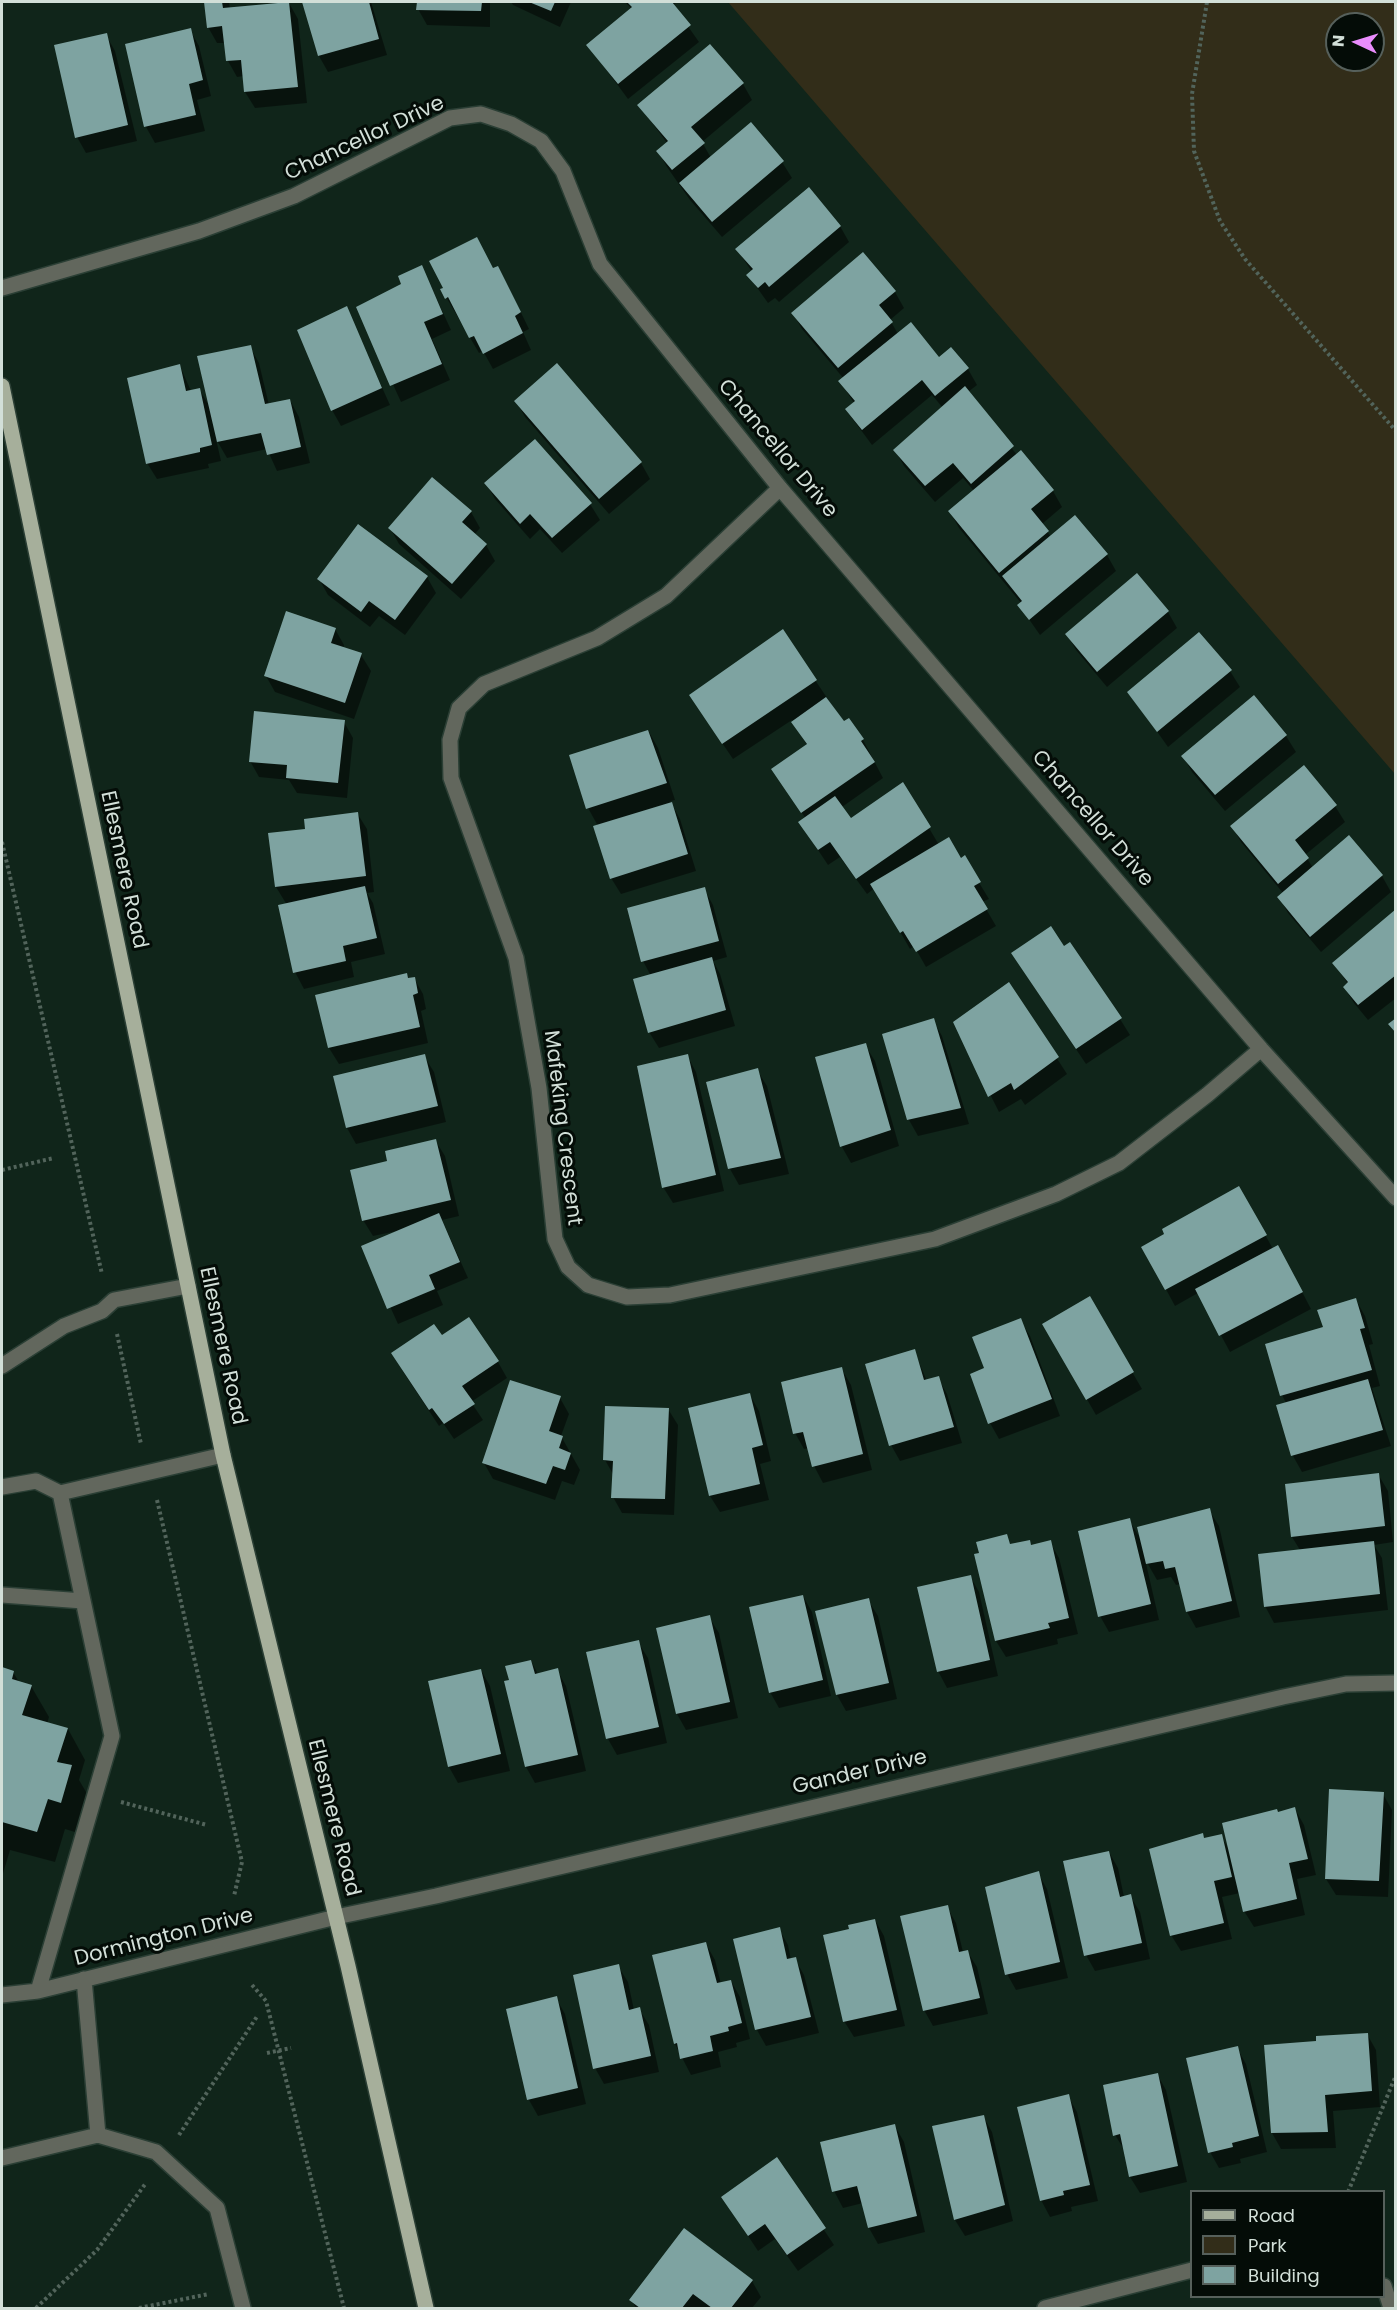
<!DOCTYPE html>
<style>
body{margin:0}
#map{position:relative;width:1397px;height:2310px;overflow:hidden;background:#10251a;font-family:Poppins,sans-serif}
canvas{display:block}
.frame{position:absolute;inset:0;border:3px solid #d2dfd8;pointer-events:none}
.legend{position:absolute;left:1190px;top:2190px;width:195px;height:108px;box-sizing:border-box;background:#040c07;border:2px solid #56605b;margin:0;padding:8px 10px;list-style:none;font-size:18px;color:#d2dfd8}
.legend li{display:flex;align-items:center;gap:12px;height:30px}
.legend b{width:30px;border:2px solid #56605b}
.north{position:absolute;left:1325px;top:12px;width:60px;height:60px;box-sizing:border-box;background:#040c07;border:2px solid #56605b;border-radius:50%;rotate:274deg;font-size:16px;font-weight:700;line-height:24px;text-align:center;color:#d2dfd8}
.north::after{content:'';display:block;margin:auto;width:21px;height:27px;background:#ea8dfd;clip-path:polygon(50% 0,100% 100%,50% 72%,0 100%)}
</style>
<div id="map">
<canvas width="1397" height="2310"></canvas>
<div class="frame"></div>
<ul class="legend">
<li><b style="height:8px;background:#a6af9b"></b>Road</li>
<li><b style="height:16px;background:#322d19"></b>Park</li>
<li><b style="height:16px;background:#7ea3a1"></b>Building</li>
</ul>
<div class="north">N</div>
</div>
<script>
const context = document.querySelector('canvas').getContext('2d');
context.lineJoin = 'round';
function fill(path, color) {
  context.fillStyle = color;
  context.fill(path, 'evenodd');
}
function trace(path, color, width, dash) {
  context.strokeStyle = color;
  context.lineWidth = width;
  context.lineCap = dash ? 'butt' : 'round';
  context.setLineDash(dash || []);
  context.stroke(path);
}
function label(font, color, halo, rows, align = 'center') {
  context.font = font + ' Poppins,sans-serif';
  context.lineWidth = 6;
  context.setLineDash([]);
  context.textBaseline = 'middle';
  context.strokeStyle = halo;
  context.fillStyle = color;
  for (const [text, x, y, turn = 0] of rows) {
    context.save();
    context.translate(x, y);
    context.rotate((+turn || 0) * Math.PI / 180);
    context.textAlign = isNaN(turn) ? turn : align;
    if (halo) context.strokeText(text, 0, 0);
    context.fillText(text, 0, 0);
    context.restore();
  }
}
fill(new Path2D(`
 M728 2H1395V774ZM1337 24H1373V60H1337Z`), '#322d19');
fill(new Path2D(`
 M206 2H229L230 9 289 3 298 19 307 103 255 108 245 92 244 76 237 77 228 61 226 43H217L208 27Z
 M303 2H371L387 55 328 72 319 56Z
 M418 2H490V27L427 25 418 9Z
 M511 2H571L560 27 513 5Z
 M625 2H677L673 5 699 42 628 99 588 45 632 9Z
 M190 30 199 46 211 96 197 100 205 131 155 143 146 127Z
 M106 35 115 51 137 141 86 153 77 137Z
 M743 84 752 100 702 142 711 158 782 162 792 178 722 237 690 200 667 167 658 151 667 143 639 105Z
 M840 226 849 242 779 302 775 298 768 303 748 275 752 272 737 249Z
 M422 267 451 330 432 339 450 380 401 402 358 308 403 285Z
 M493 270 507 284 529 329 523 332 531 350 493 369 483 351 479 353 442 290Z
 M895 292 904 308 890 320 898 334 939 359 968 369 977 385 968 392 1017 455 1020 452 1053 491 1062 507 1042 524 1051 537 1107 555 1116 571 1040 635 1019 605 1021 603 959 528 950 512 974 491 963 478 935 502 904 466 895 450 943 408 932 395 872 445 846 410 854 403 840 381 844 379 802 329 793 313Z
 M346 308 390 405 341 426 332 410Z
 M250 347 259 363 269 405 290 400 299 417 310 463 277 471 267 449 227 458 216 439 221 461 208 464 209 468 157 479 147 463 180 366 191 391 199 389 210 407Z
 M516 401 641 463 650 479 609 514 525 417Z
 M486 483 590 504 600 520 562 553 540 529 530 539 495 499Z
 M471 512 480 528 474 535 486 545 495 561 461 599 399 544 390 528Z
 M427 577 436 593 405 635 379 616 370 627 328 595 319 579Z
 M1168 612 1177 628 1107 687 1076 650 1067 634Z
 M335 629 344 645 343 648 361 655 371 671 354 719 275 692 266 676Z
 M782 631 844 723 849 720 863 740 883 778 842 807 851 820 929 828 939 845 961 860 964 858 989 899 982 902 996 926 926 967 914 946 910 949 875 888 867 894 840 857 828 865 800 823 806 819 773 769 807 745 792 720 733 759 701 712Z
 M1230 671 1240 687 1168 747 1129 692Z
 M1254 697 1286 736 1296 752 1225 811 1192 772 1183 756Z
 M344 722 353 738 347 798 297 793 289 780 259 777 250 761Z
 M649 732 658 748 675 800 670 801 680 819 696 871 621 894 611 878 598 826 588 808 571 756Z
 M1304 767 1335 806 1345 822 1305 855 1313 868 1349 837 1382 876 1391 892 1321 952 1288 913 1279 897 1283 893 1241 842 1232 826Z
 M357 813 367 829 374 892 367 893 373 903 385 954 351 962 354 977 304 989 295 972 287 905 276 887 307 830Z
 M704 889 713 905 727 957 713 961 720 974 735 1026 659 1048 649 1032 651 976 643 961Z
 M1396 911V998L1368 1020 1354 1003 1344 987 1348 984 1334 963Z
 M1022 969 1120 1019 1130 1035 1086 1064Z
 M407 975 409 979 414 978 423 994 426 1009 421 1011 428 1043 339 1064 329 1048 317 996Z
 M1009 984 1067 1074 1025 1105 1021 1099 999 1112 954 1023Z
 M933 1020 942 1036 969 1124 918 1136 909 1120 884 1035Z
 M865 1045 875 1061 899 1146 851 1163 842 1147 817 1058Z
 M687 1055 696 1072 724 1191 673 1203 663 1187Z
 M424 1056 434 1072 446 1122 356 1144 347 1128Z
 M757 1070 767 1086 789 1174 739 1185 730 1169 707 1083Z
 M435 1140 445 1156 459 1216 442 1220 468 1278 437 1291 443 1305 398 1324 363 1247 397 1231 373 1236 363 1220 389 1162Z
 M1239 1188 1273 1249 1287 1263 1311 1309 1230 1352 1198 1293 1175 1306 1143 1247Z
 M1089 1298 1142 1389 1096 1415 1044 1325Z
 M1356 1300 1365 1316 1373 1344 1369 1345 1380 1386 1372 1388 1391 1446 1302 1472 1293 1456 1278 1406 1286 1403 1282 1395 1325 1328Z
 M1020 1320 1030 1336 1060 1416 999 1439 990 1423 986 1369Z
 M441 1337 498 1362 507 1378 471 1402 483 1420 454 1439 443 1423 439 1426 402 1370Z
 M914 1351 927 1381 938 1378 947 1394 962 1443 900 1461 891 1445Z
 M841 1368 851 1385 872 1470 823 1483 814 1466 809 1448 804 1449 795 1433Z
 M750 1395 759 1411 771 1461 760 1464 769 1500 720 1512 710 1496Z
 M560 1398 569 1414 561 1436 580 1470 574 1485 562 1481 555 1500 493 1479 484 1463Z
 M668 1409 678 1425 674 1515 622 1513 613 1497 614 1476 605 1460Z
 M1378 1474 1388 1491 1393 1542 1374 1545 1382 1558 1388 1610 1274 1623 1265 1606 1300 1550 1292 1537Z
 M1209 1510 1219 1526 1240 1617 1196 1628 1187 1612 1181 1584 1176 1585 1171 1577 1157 1580 1145 1559 1159 1620 1109 1632 1100 1616 1129 1520 1142 1541Z
 M1006 1536 1011 1546H1031L1050 1542 1059 1558 1078 1634 1057 1639 1058 1644 1006 1657 996 1641 976 1555Z
 M970 1576 979 1592 998 1676 947 1688 938 1671Z
 M803 1596 812 1612 831 1696 779 1708 770 1692Z
 M868 1600 878 1616 897 1699 846 1711 837 1695Z
 M709 1617 719 1633 738 1718 686 1730 677 1714 658 1629Z
 M638 1642 648 1658 667 1743 617 1755 608 1739 588 1654Z
 M531 1661 538 1674 557 1670 566 1686 586 1771 535 1783 526 1767 506 1682 511 1681Z
 M2 1669 13 1672 19 1682 31 1686 49 1717 47 1724 68 1729 85 1760 79 1780 89 1797 78 1833 65 1829 55 1862 10 1850 2 1877Z
 M481 1670 490 1686 510 1771 458 1783 449 1767Z
 M1383 1794 1392 1810 1388 1897 1336 1895 1326 1879Z
 M1295 1809 1304 1825 1316 1875 1297 1879 1305 1915 1254 1927 1244 1911 1240 1893 1222 1897 1232 1939 1181 1951 1171 1935 1202 1835 1205 1840 1221 1836 1230 1851 1278 1813Z
 M1109 1852 1118 1868 1124 1897 1130 1896 1140 1912 1150 1959 1095 1971 1086 1955Z
 M1038 1873 1047 1889 1068 1978 1016 1990 1007 1974Z
 M947 1907 956 1923 963 1952 967 1951 977 1967 988 2014 933 2026 924 2010Z
 M875 1920 884 1936 905 2026 854 2037 844 2021 851 1930Z
 M779 1929 788 1945 791 1960 795 1959 804 1975 819 2033 766 2046 757 2030Z
 M706 1944 715 1960 721 1984 731 1981 740 1997 750 2039 736 2043 737 2047 718 2052 721 2067 691 2075 675 2044 654 1956Z
 M618 1966 628 1982 634 2010 639 2009 649 2025 659 2072 604 2084 595 2068Z
 M556 1998 565 2014 586 2104 538 2116 529 2100Z
 M1367 2034 1376 2050 1380 2107 1333 2111 1336 2148 1281 2149 1272 2133 1318 2043Z
 M1237 2048 1246 2064 1267 2152 1240 2159 1241 2163 1219 2168 1210 2152Z
 M1157 2074 1166 2090 1187 2182 1140 2193 1130 2177 1125 2151 1115 2135Z
 M1068 2096 1077 2112 1098 2201 1071 2207 1072 2211 1050 2217 1041 2200Z
 M983 2116 992 2132 1013 2221 965 2236 955 2220 934 2128Z
 M895 2126 904 2142 925 2232 878 2244 869 2228 863 2203 843 2208 834 2191Z
 M777 2159 834 2245 798 2271 775 2239 758 2251 723 2198Z
 M752 2281 761 2297 752 2308H636L631 2300Z`), '#0007');
fill(new Path2D(`
 M204 2H222L223 8 289 2 298 87 244 92 241 60 226 61 222 26 207 28Z
 M302 2H369L379 39 318 56Z
 M417 2H482L481 11 416 10Z
 M529 2H555L551 11Z
 M627 2H672L691 25 618 84 586 45 632 7Z
 M191 28 203 80 189 84 196 115 144 127 125 44Z
 M107 33 128 125 75 138 54 45Z
 M710 44 744 83 691 127 705 143 672 170 656 151 668 141 637 105Z
 M751 122 784 161 712 222 679 183Z
 M809 187 841 226 769 287 765 282 758 288 746 275 753 269 735 249Z
 M477 237 493 268 498 266 521 312 515 316 523 333 483 354 474 336 469 338 448 297 445 299 440 289 443 288 429 261Z
 M863 252 896 291 879 305 893 322 838 368 791 313Z
 M422 265 443 314 424 322 442 364 390 386 356 307 401 284 398 276Z
 M347 306 382 388 331 411 297 330Z
 M911 322 939 357 951 347 969 368 935 396 922 380 862 430 845 409 855 401 838 381Z
 M251 345 265 404 290 399 301 447 267 455 261 433 217 442 197 356Z
 M557 363 642 462 599 499 514 401Z
 M180 364 186 391 200 388 212 445 200 448V452L146 464 127 378Z
 M965 386 1014 446 971 484 953 463 925 486 893 450Z
 M535 439 592 503 552 538 530 514 520 524 484 483Z
 M1021 450 1054 490 1031 509 1049 531 999 573 948 511Z
 M432 477 472 511 462 522 487 544 452 584 388 528Z
 M1075 515 1108 554 1029 620 1017 605 1022 601 1002 576Z
 M358 524 428 576 395 620 369 601 361 612 317 579Z
 M1137 573 1169 611 1097 672 1065 634Z
 M286 611 336 628 331 643 362 653 345 703 264 676Z
 M783 629 817 680 722 744 689 695Z
 M1199 632 1232 670 1157 732 1127 692Z
 M1254 695 1287 735 1215 795 1181 756Z
 M826 697 844 721 849 718 864 739 861 741 875 762 801 813 771 769 807 744 791 722Z
 M254 711 345 720 338 783 286 778 287 765 249 762Z
 M648 730 667 783 586 809 569 755Z
 M1304 765 1337 805 1295 840 1309 858 1278 884 1230 826Z
 M903 782 931 827 856 879 830 842 818 850 798 822 835 796 851 818Z
 M672 802 688 854 610 879 593 826Z
 M358 812 366 876 275 887 268 833 305 829 304 819Z
 M1349 835 1383 875 1310 937 1277 897Z
 M949 837 961 858 965 855 981 882 974 886 988 909 916 952 903 931 900 933 870 884Z
 M365 886 377 938 343 946 346 961 293 973 278 905Z
 M705 887 719 941 641 962 627 908Z
 M1396 909V975L1358 1005 1343 987 1348 982 1332 963Z
 M1051 926 1064 946 1070 942 1122 1018 1076 1049 1011 953Z
 M712 957 726 1010 648 1033 633 979Z
 M407 973 408 978 415 977 418 993 413 995 420 1027 328 1048 315 995Z
 M1009 982 1059 1057 1014 1090 1011 1083 988 1097 953 1022Z
 M934 1018 961 1108 907 1120 882 1034Z
 M1396 1018V1033L1388 1024Z
 M866 1043 891 1130 840 1147 815 1057Z
 M425 1054 438 1106 346 1128 333 1076Z
 M688 1054 716 1175 662 1188 637 1066Z
 M758 1068 781 1158 728 1169 706 1082Z
 M436 1139 451 1200 362 1221 350 1170 387 1161 385 1151Z
 M1239 1186 1267 1235 1165 1290 1141 1247 1164 1234 1162 1229Z
 M439 1213 460 1262 429 1275 435 1289 387 1309 361 1246Z
 M1278 1245 1303 1292 1219 1336 1195 1289Z
 M1090 1296 1134 1372 1086 1400 1042 1324Z
 M1356 1298 1365 1328 1360 1329 1372 1370 1280 1396 1265 1344 1323 1327 1317 1310Z
 M469 1317 499 1361 462 1386 475 1404 444 1424 432 1408 429 1410 391 1353 434 1324 442 1335Z
 M1021 1318 1052 1399 988 1424 970 1374 984 1368 972 1337Z
 M915 1349 924 1380 939 1376 954 1427 889 1446 865 1364Z
 M842 1367 863 1454 812 1467 803 1432 793 1434 781 1382Z
 M1368 1379 1383 1430 1291 1456 1276 1405Z
 M510 1380 561 1396 549 1431 563 1436 559 1448 571 1453 565 1470 553 1466 546 1484 482 1463Z
 M750 1393 763 1445 752 1448 760 1484 709 1496 688 1408Z
 M605 1406 669 1408 665 1499 611 1498 613 1461 603 1460Z
 M1379 1473 1385 1526 1291 1537 1285 1484Z
 M1210 1508 1232 1601 1186 1612 1175 1567 1165 1569 1163 1561 1146 1564 1137 1527Z
 M1130 1518 1151 1604 1098 1617 1078 1531Z
 M1007 1534 1010 1544 1030 1540 1031 1545 1051 1540 1069 1618 1048 1623 1050 1628 995 1641 974 1554 979 1553 976 1542Z
 M1374 1541 1380 1594 1264 1607 1258 1554Z
 M971 1575 990 1660 937 1672 917 1587Z
 M803 1595 823 1680 769 1693 749 1607Z
 M869 1598 889 1683 836 1695 815 1611Z
 M710 1615 730 1702 676 1714 656 1628Z
 M639 1640 659 1727 606 1739 586 1652Z
 M531 1660 535 1674 558 1668 578 1755 525 1767 504 1681 509 1680 505 1666Z
 M2 1667 14 1671 12 1679 32 1685 22 1715 68 1728 57 1762 72 1765 61 1803 48 1799 37 1832 2 1822Z
 M481 1669 501 1754 448 1767 428 1681Z
 M1329 1789 1384 1792 1379 1881 1325 1879Z
 M1295 1807 1308 1859 1289 1863 1297 1899 1243 1912 1222 1823 1277 1809 1278 1812Z
 M1203 1833 1204 1838 1222 1834 1232 1877 1214 1881 1224 1923 1170 1936 1149 1849Z
 M1109 1851 1120 1897 1131 1894 1142 1943 1084 1956 1063 1861Z
 M1039 1871 1060 1962 1005 1975 985 1887Z
 M948 1905 959 1952 968 1950 980 1998 923 2011 900 1916Z
 M875 1919 897 2010 843 2022 823 1935 849 1929 848 1925Z
 M780 1927 787 1959 796 1957 811 2017 755 2030 733 1939Z
 M706 1942 717 1983 731 1980 742 2023 728 2027 729 2031 710 2036 713 2051 680 2059 677 2043 674 2044 652 1955Z
 M619 1964 629 2010 640 2007 651 2056 593 2069 573 1975Z
 M557 1996 578 2088 527 2100 506 2009Z
 M1368 2033 1372 2091 1325 2095 1328 2132 1271 2133 1264 2045 1316 2041V2036Z
 M1238 2046 1259 2136 1232 2143 1233 2147 1208 2153 1186 2058Z
 M1158 2073 1178 2166 1129 2177 1120 2134 1113 2136 1103 2085Z
 M1069 2094 1090 2185 1063 2191 1064 2195 1040 2201 1017 2107Z
 M984 2115 1005 2205 954 2220 932 2126Z
 M895 2124 917 2216 868 2228 857 2186 832 2192 820 2142Z
 M777 2157 826 2228 787 2255 765 2224 748 2236 721 2197Z
 M684 2228 753 2280 731 2308H712L693 2294 682 2308H640L629 2300Z`), '#7ea3a1');
const minor = new Path2D(`
 M2 288 199 231 294 196 450 118 481 114 511 124 541 141 563 171 600 264 780 488 1261 1049 1396 1198
 M780 488 666 596 597 638 484 684 459 708 450 740 451 778 516 958 539 1088 555 1239 568 1267 588 1285 627 1297 670 1295 935 1239 1056 1194 1119 1163 1207 1095 1261 1049
 M2 1366 64 1326 102 1311 114 1300 188 1286
 M2 1487 36 1481 60 1493
 M2 1595 83 1601
 M84 1979 98 2135 156 2152 217 2208 243 2308
 M38 1991 112 1736 60 1493 223 1455
 M2 1995 38 1991 336 1917 436 1896 1283 1697 1346 1684 1396 1683
 M2 2158 98 2135
 M1384 2286 1391 2308
 M1045 2308 1192 2270`);
const major = new Path2D(`
 M2 386 223 1455 348 1966 426 2308`);
trace(minor, '#2b3f35', 18);
trace(major, '#2b3f35', 18);
trace(new Path2D(`
 M1207 2 1192 94 1194 151 1220 221 1245 259 1396 431
 M2 842 102 1274
 M2 1170 54 1158
 M117 1334 141 1444
 M157 1500 242 1862 234 1896
 M121 1802 207 1825
 M252 1985 266 2001 344 2308
 M267 2053 291 2048
 M179 2135 258 2015
 M1348 2192 1396 2075
 M36 2308 97 2250 146 2183
 M139 2308 209 2294`), '#52645b', 4, [3, 3]);
trace(minor, '#62675d', 15);
trace(major, '#a6af9b', 15);
label('21px', '#d2dfd8', '#040c07', [
 ["Chancellor Drive",365,139,-25],
 ["Chancellor Drive",777,449,50],
 ["Chancellor Drive",1092,819,49],
 ["Ellesmere Road",123,870,78],
 ["Mafeking Crescent",562,1128,83],
 ["Ellesmere Road",222,1346,78],
 ["Gander Drive",860,1773,-13],
 ["Ellesmere Road",333,1818,76],
 ["Dormington Drive",164,1938,-14]
]);
</script>
